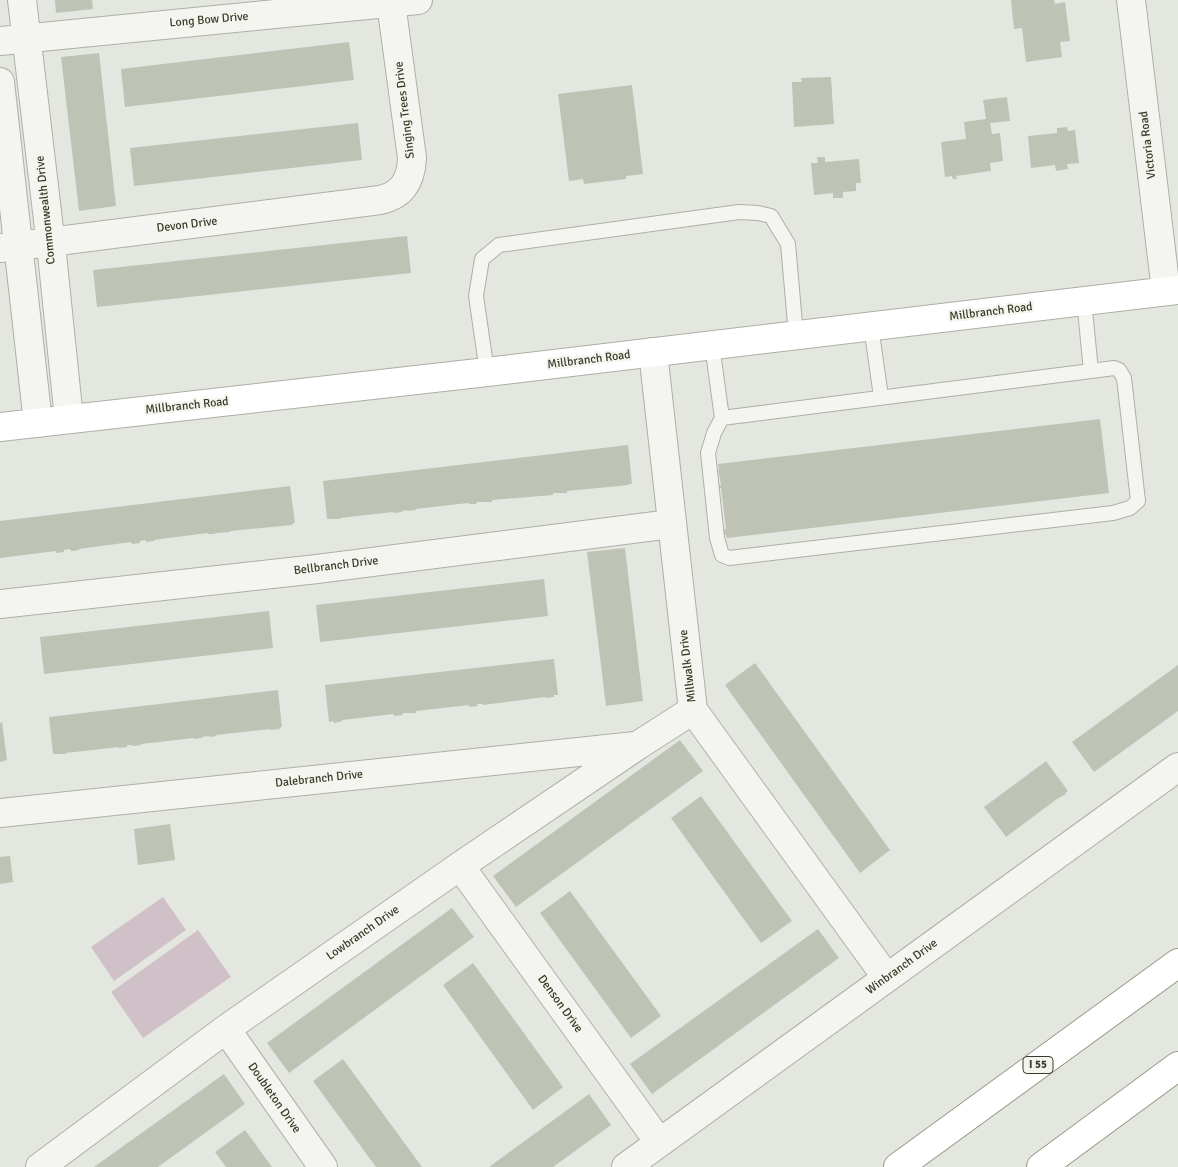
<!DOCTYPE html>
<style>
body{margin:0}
canvas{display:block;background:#e4e7df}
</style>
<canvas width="1178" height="1167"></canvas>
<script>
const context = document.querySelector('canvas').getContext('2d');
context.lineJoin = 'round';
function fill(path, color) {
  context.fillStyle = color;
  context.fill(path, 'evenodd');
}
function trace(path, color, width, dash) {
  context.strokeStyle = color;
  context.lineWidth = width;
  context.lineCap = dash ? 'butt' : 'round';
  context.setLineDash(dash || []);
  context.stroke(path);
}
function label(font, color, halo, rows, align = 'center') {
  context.font = font + ' Signika,sans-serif';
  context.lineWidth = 4.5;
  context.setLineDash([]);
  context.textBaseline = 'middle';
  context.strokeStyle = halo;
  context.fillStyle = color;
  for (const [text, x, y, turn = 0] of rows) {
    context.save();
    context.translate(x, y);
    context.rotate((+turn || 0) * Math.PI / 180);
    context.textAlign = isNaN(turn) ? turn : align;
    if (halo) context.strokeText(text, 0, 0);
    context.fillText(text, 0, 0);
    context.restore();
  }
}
fill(new Path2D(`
 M163 897 186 930 114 981 91 947Z
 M198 930 231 977 143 1038 111 992Z`), '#d0c1c9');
fill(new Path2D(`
 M55 0H92L93 9 56 13Z
 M1011 0H1054L1055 4 1065 2 1070 41 1060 42 1062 57 1026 62 1022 28 1014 29Z
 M349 42 354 80 125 107 121 69Z
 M99 53 116 206 79 211 61 57Z
 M831 77 834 124 794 127 792 82H802L801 78Z
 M632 85 643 174 626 176V179L584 184 583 179 569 181 558 94Z
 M1007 97 1010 121 990 123 992 134 1000 133 1003 161 990 163 991 171 956 176 957 179H953L952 176 945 177 941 142 966 139 964 122 986 119 983 100Z
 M358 123 362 160 134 186 130 148Z
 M1067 127 1068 131 1075 130 1079 163 1067 164 1068 169 1056 171 1055 165 1031 168 1028 136 1057 133V128Z
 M817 157H825V162L859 159 861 183H856V191L843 192V198H833V193L814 195 811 163H818Z
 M407 236 411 273 97 307 93 270Z
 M1100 419 1109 493 727 538 726 535H725L724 530 726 529 721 488H719V485H721L718 469H719L718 464Z
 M628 445 632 484H628L629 485 567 491V493H553V495L492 500V502H477L476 504H469L468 503 416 509V510L407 511V510L402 511V512L393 513V512L340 518 341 519H327L323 481Z
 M290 486 295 523 292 524V525L230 531V532L215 533V534H208L207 533 154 540V541L146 542V540L140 541V543L132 544 131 542 79 549V550L71 551 70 549 64 550V552L56 553V551L0 558V521Z
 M625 548 643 701 606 706 587 552Z
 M544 579 548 616 320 642 316 605Z
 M269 611 273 648 44 674 40 637Z
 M554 659 558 695H554V697L545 698V697L483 705V704H477L478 706 469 707V705L416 711V713H403V715L394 716V714L342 720 343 721 334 723 333 721 329 722 325 685Z
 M755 663 890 850 860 873 725 685Z
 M1178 665V711L1094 772 1072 742Z
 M278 690 282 727 279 728 280 729 270 730V729L216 735 217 736 209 737V736L202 737V738L194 739V738L141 744V745L132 746V745H127V747L119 748V747L66 753V754H53L49 717Z
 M2 722 7 760 0 762V723Z
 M680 740 703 771 516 907 493 876Z
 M1046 761 1068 791 1065 793 1066 794 1057 799 1006 837 984 807Z
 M701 796 792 921 761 943 671 818Z
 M170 824 175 860 138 865 134 829Z
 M10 856 13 882 0 884V857Z
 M570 891 661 1016 631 1038 540 913Z
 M452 908 474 937 289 1073 267 1043Z
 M818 929 839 958 652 1094 630 1064Z
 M473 963 563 1087 533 1110 443 985Z
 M343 1059 422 1167H376L313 1081Z
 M224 1074 245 1104 158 1167H94Z
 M589 1094 611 1125 553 1167H489Z
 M245 1130 272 1167H226L215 1152Z`), '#bfc3b6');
const service = new Path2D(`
 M871 326 881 397
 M712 345 722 418 714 433 708 453 717 538 722 555 729 558 1113 513 1130 508 1138 501 1124 378 1119 370 1114 368 1091 371 1084 300
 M487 372 476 296 482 259 499 245 739 212 758 213 771 216 788 244 796 335
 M722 418 1091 371`);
const minor = new Path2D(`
 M22 0 52 254 69 419
 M1131 0 1166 291
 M0 41 418 0
 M0 82 38 423
 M0 248 50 242 380 200C403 195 411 180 412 158L391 3 395 0
 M653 352 693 710 887 978
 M0 604 317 569 671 524
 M0 813 635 746
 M460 866 659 1142
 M226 1029 323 1167
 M40 1167 226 1029 460 866 637 746 693 710
 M626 1167 1178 767`);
const secondary = new Path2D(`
 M0 427 487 372 1178 290`);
const motorway = new Path2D(`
 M898 1167 1178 963
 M1041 1167 1178 1066`);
trace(service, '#acb0a5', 16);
trace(minor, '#acb0a5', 30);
trace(secondary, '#acb0a5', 30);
trace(motorway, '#969c87', 30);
trace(service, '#f4f5f1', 14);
trace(minor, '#f4f5f1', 28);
trace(secondary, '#fff', 28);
trace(motorway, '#fff', 28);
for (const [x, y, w] of [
 [1038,1065,30]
]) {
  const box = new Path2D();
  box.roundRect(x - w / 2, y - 8.5, w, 17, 4);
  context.fillStyle = '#f3f5ee';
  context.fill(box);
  trace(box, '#363c29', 1);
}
label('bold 11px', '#363c29', null, [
 ["I 55",1038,1065]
]);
label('12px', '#363c29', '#f3f5ee', [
 ["Long Bow Drive",209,20,-5],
 ["Singing Trees Drive",405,110,-97],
 ["Victoria Road",1148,145,-97],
 ["Commonwealth Drive",46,210,-96],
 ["Devon Drive",187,225,-7],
 ["Millbranch Road",991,312,-7],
 ["Millbranch Road",589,360,-7],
 ["Millbranch Road",187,406,-6],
 ["Bellbranch Drive",336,566,-7],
 ["Millwalk Drive",688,666,-97],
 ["Dalebranch Drive",319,779,-6],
 ["Lowbranch Drive",363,933,-35],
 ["Winbranch Drive",902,967,-36],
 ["Denson Drive",560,1004,54],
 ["Doubleton Drive",274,1098,55]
]);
</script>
